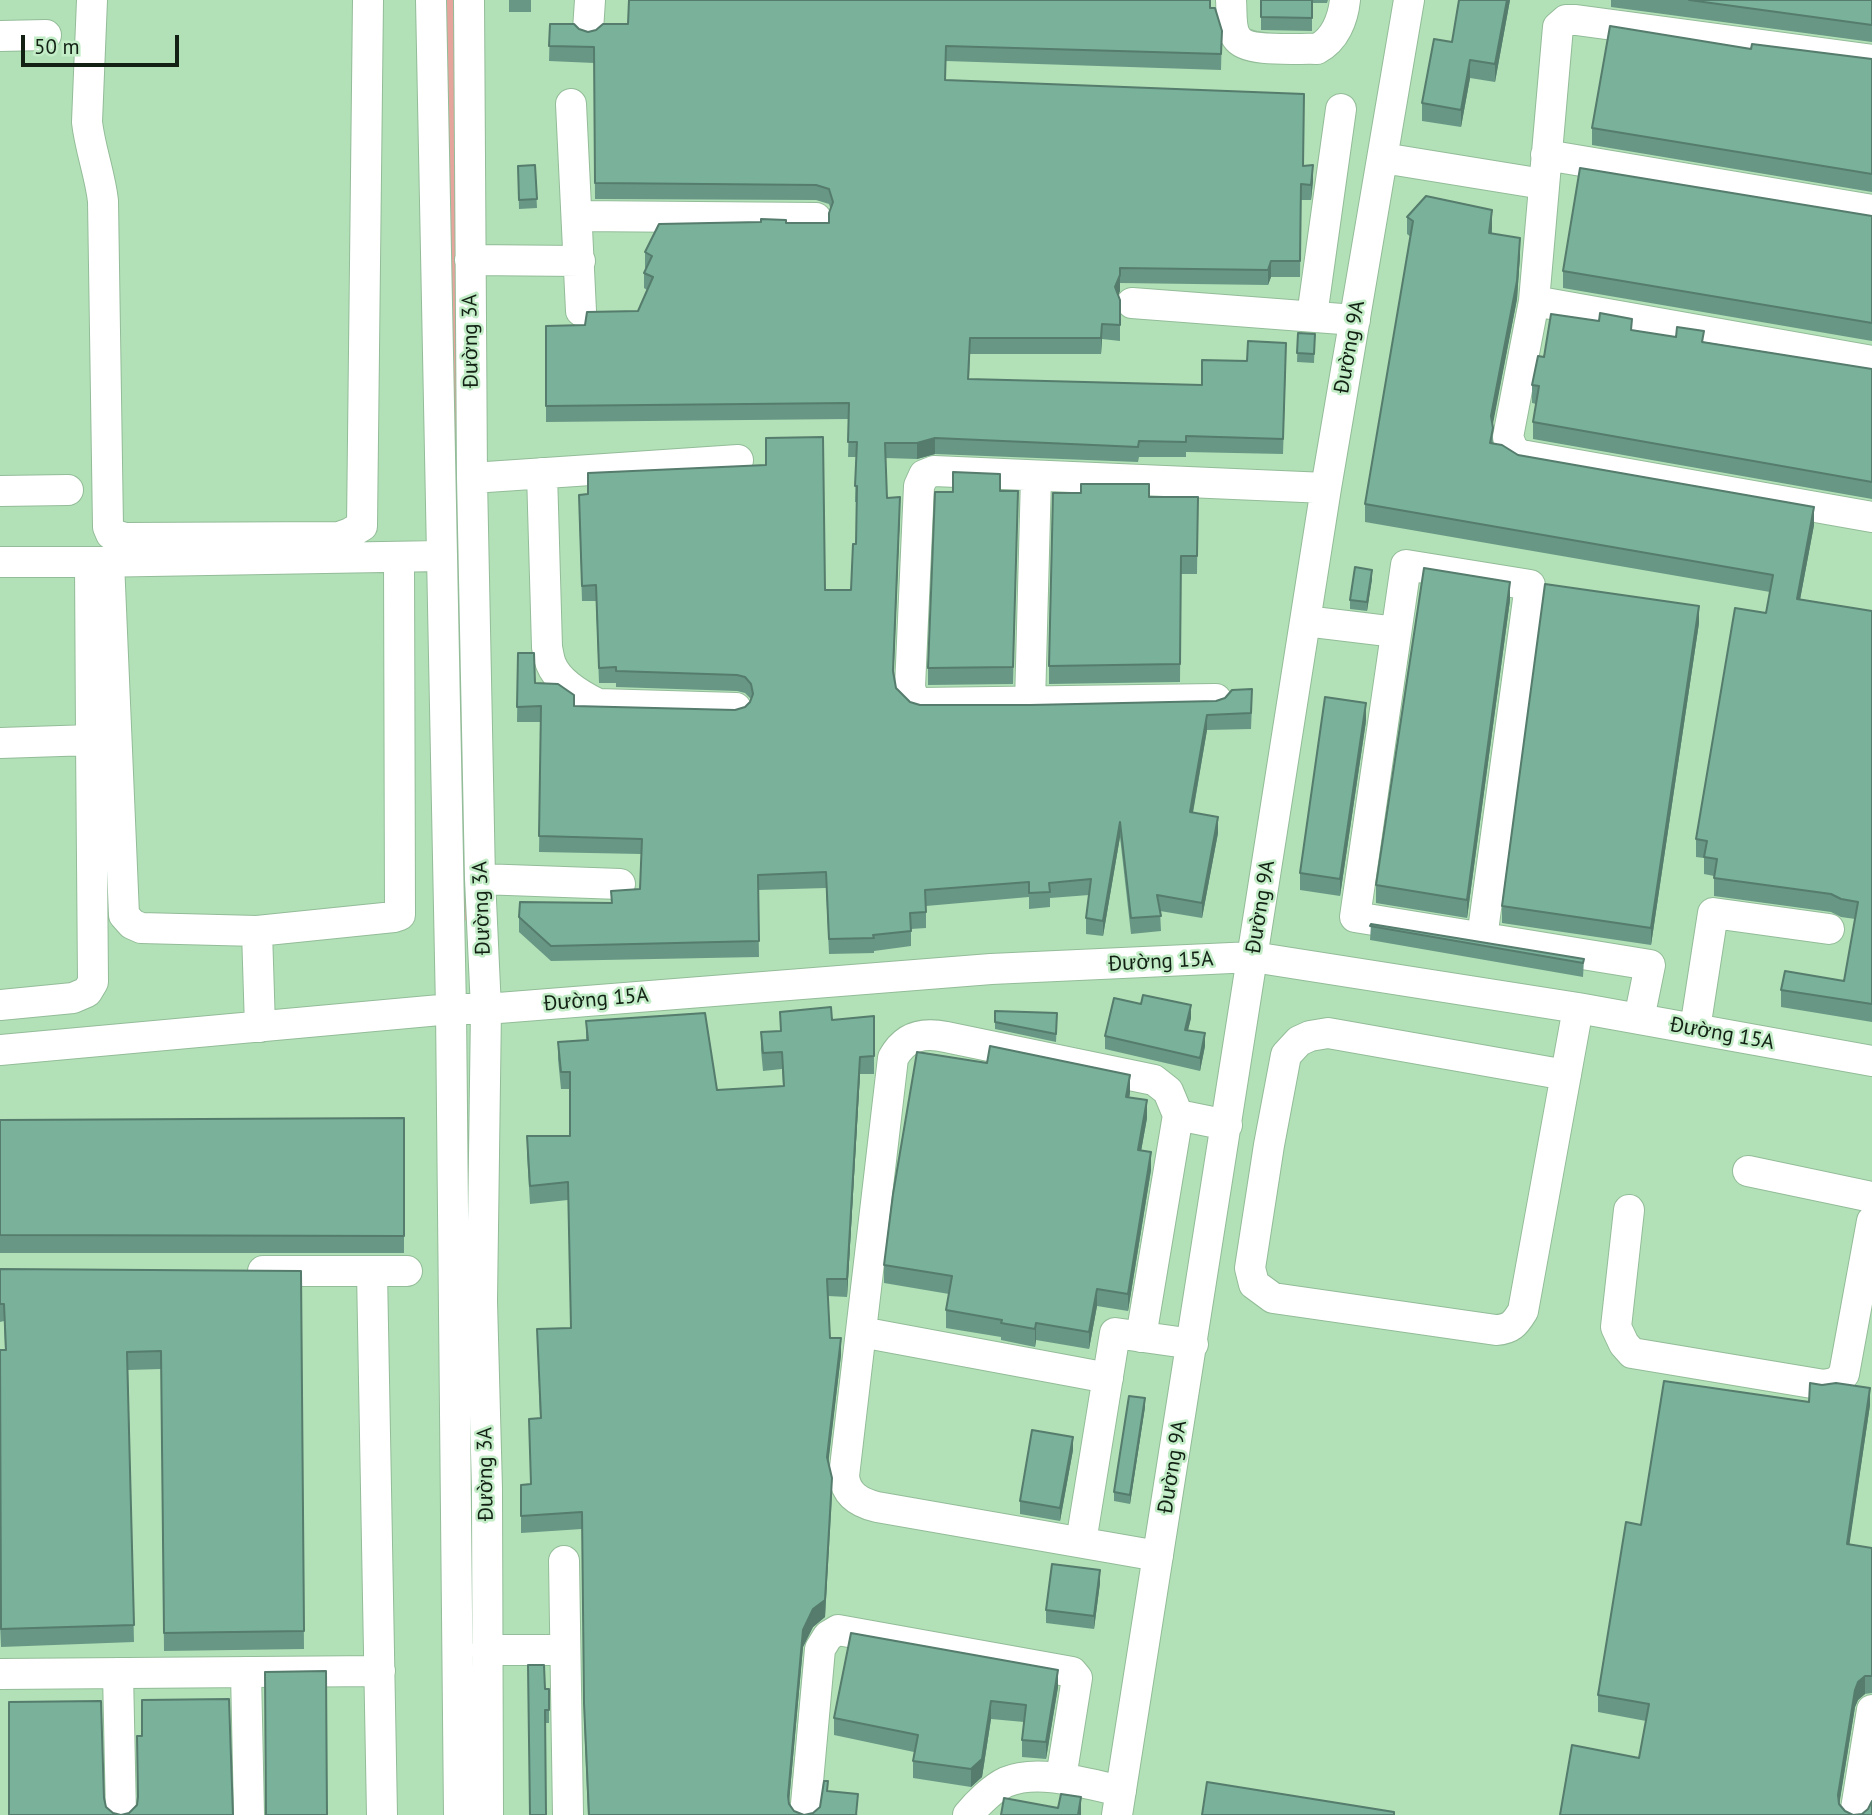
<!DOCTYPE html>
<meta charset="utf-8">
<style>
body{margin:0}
#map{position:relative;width:1872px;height:1815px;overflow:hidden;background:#c3edc7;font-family:"PT Sans",sans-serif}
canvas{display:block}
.scale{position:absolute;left:21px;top:35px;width:158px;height:32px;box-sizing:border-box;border:4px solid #122114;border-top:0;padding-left:9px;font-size:21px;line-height:24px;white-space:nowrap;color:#122114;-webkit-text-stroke:5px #c3edc7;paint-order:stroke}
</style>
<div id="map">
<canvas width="1872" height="1815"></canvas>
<div class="scale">50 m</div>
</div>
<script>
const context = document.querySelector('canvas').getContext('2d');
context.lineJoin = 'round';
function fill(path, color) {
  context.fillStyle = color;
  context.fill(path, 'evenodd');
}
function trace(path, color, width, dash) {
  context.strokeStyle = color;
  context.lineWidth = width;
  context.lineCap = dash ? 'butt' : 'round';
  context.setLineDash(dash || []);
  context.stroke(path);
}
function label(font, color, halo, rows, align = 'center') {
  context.font = font + ' "PT Sans",sans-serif';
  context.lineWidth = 5;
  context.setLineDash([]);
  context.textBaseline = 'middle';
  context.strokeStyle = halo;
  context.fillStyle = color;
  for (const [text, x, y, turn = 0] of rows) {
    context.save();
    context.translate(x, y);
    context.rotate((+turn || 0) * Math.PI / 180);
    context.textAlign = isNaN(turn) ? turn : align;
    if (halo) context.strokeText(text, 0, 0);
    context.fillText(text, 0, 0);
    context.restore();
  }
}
fill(new Path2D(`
 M0 0H1872V1815H0Z`), '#b2e1b7');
fill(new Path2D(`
 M443 0H457L470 921 462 920Z`), '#e6a59c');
const minor = new Path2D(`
 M92 0 87 122C90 149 100 174 103 201L108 527 111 534 125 538 339 537 350 533 362 526 368 0
 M431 0 451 1009 459 1815
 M469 0 472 478 480 879 486 1009 482 1301 487 1489 488 1815
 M1231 0C1232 11 1230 29 1237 38 1247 53 1299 48 1317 49 1335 40 1343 19 1345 0
 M588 30 590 0
 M0 36 46 35
 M1872 60 1576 20H1566L1558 27 1534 301 1508 437 1513 450 1521 455 1872 517
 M571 104 581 311
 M1546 155 1872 210
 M1383 158 1543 184
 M578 216 816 218
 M470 260 580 261
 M1534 301 1872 361
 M1132 303 1355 320
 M1312 316 1341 109
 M542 473 547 647C548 652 549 659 551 664 558 682 582 696 598 704L736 708
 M472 478 738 460
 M0 491 68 490
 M0 562H90L91 740 0 743
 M92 562 441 556
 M109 562 124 915 132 924 141 928 257 931 260 1027
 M1305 621 1396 632
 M1216 699 920 703 913 698 910 687 919 486 924 475 934 471 1326 488
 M1030 703 1036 477
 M480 879 620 884
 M257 931 394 917 400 915 399 558
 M1482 938 1530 585 1406 565 1355 917 1650 965 1639 1019
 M0 1005 73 998 87 992 93 982 91 740
 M1695 1029 1713 913 1829 929
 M0 1050 451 1009H486L991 969 1253 957 1578 1008 1872 1061
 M1566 1075 1328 1033 1310 1036 1299 1041 1286 1055 1269 1145 1250 1268 1254 1284 1273 1298 1496 1330C1511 1329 1515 1324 1523 1311L1578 1008
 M1748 1171 1872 1197
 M1629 1210 1616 1327 1624 1344 1632 1353 1824 1385 1837 1382 1844 1374 1872 1221
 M263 1271H407
 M372 1271 382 1815
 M861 1332 1108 1378
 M1141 1337 1178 1115
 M1081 1542 1115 1333 1193 1344
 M1158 1556 877 1507C860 1503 846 1495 844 1476L893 1058C905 1036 923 1032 946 1037L1154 1080 1168 1091 1178 1115 1227 1125
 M564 1561 568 1815
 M486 1650H565
 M246 1672 249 1815
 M118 1673 121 1815
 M0 1674 380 1671
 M805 1815 820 1649 828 1636 838 1630 1072 1672 1077 1678 1061 1778
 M968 1815C977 1804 993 1788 1006 1782 1039 1768 1087 1784 1121 1791
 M1117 1815 1326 488 1409 0
 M1855 1815 1872 1710`);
trace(minor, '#93bc98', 32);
trace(minor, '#fff', 30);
fill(new Path2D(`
 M509 0H531V12H509Z
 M1261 0H1328L1327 3H1312V31L1261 30Z
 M1459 0H1510L1495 82 1470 78 1461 127 1422 121V103L1452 42Z
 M1611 0H1872V42L1611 7Z
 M1210 8 1222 31 1221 70 946 61 945 80 1303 166 1313 181 1311 200H1301L1300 277H1271L1268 285 1120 283V291L1118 295 1120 300V341L1102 339 1101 354H970L969 379 1202 385 1247 361 1286 359 1283 454 1186 452V457H1139L1138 462 935 454 917 459 885 458 887 498 900 512 893 674 896 688 910 702 920 705H1252L1251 729 1207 730 1193 813 1218 833 1202 918 1160 911 1161 931 1131 934 1120 837 1103 936 1086 934V918L1089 895 1050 898V907L1029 909V897L926 906V928L911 929V946L874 951V953L829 954 826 888 758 890 759 957 551 961 519 932V917L611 903V891L640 889 641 854 539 852 541 722H517L518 653 535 683 574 706 735 710 745 707 750 702 751 699 745 693 737 691 616 687V683H599L596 601H582L579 510 825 590H851L856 544 857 502H855L856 457H848L849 419 546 422V326L585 325 638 311 647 290 644 288V273L646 268H645V252L786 223H829L831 210 829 204 816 200 595 199 594 63 549 61 550 24 588 32Z
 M1751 49 1872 59V192L1592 145V128Z
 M535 165 537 208 519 209 518 166Z
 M1872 216V341L1563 288V271Z
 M1407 217 1492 228V233L1520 255 1517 299 1492 426 1493 444 1518 455 1814 525 1800 599 1872 611V1022L1781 1007V990L1844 981 1855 919 1841 917 1831 912 1714 896V876L1704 874V858L1696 857V839L1766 613 1770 592 1365 522V504L1411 237 1407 234Z
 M1632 330 1872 369V499L1533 439V422L1536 404 1532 403V385L1544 357Z
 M1298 333 1315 334 1314 363 1297 362Z
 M1000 491H1018L1013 684 928 685V668Z
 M1149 497H1198L1197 574H1181L1180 682 1049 684V666Z
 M1372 579 1367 611 1350 609V600Z
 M1510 600 1467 918 1376 903V885Z
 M1699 623 1651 945 1502 923V906Z
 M1366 721 1340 896 1300 890V873Z
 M1371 924 1584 959 1583 977 1370 940Z
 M995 1011 1057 1021 1056 1042 995 1029Z
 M780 1012 832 1020 874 1016V1074H860L847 1297 828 1296 830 1338 841 1355 828 1462 832 1496 825 1617 813 1627 803 1647 789 1802 794 1811 804 1815 813 1813 820 1807 828 1791 858 1815H588L584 1721 582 1529 521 1533V1485L531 1484 529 1419 540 1418 537 1329 571 1328 568 1200 530 1204 527 1154V1136H570V1089H561L558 1059V1042L586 1040V1021L717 1090 783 1086 782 1069 763 1071 761 1050V1032L780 1031Z
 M1191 1018 1188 1030 1205 1046 1200 1071 1105 1049V1036Z
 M1130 1093 1129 1097 1147 1118 1141 1151 1151 1170 1128 1311 1097 1306 1089 1349 1036 1340 1035 1347 1001 1340V1337L946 1328V1310L949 1294 884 1283V1265Z
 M404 1118V1253H0V1120Z
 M0 1269 301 1271 304 1649 164 1651 161 1369 128 1370 134 1642 1 1647 0 1623 5 1350 4 1321 0 1322Z
 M1809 1402 1870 1405 1849 1544 1872 1548V1693L1865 1694 1858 1700 1855 1707 1839 1804 1845 1811 1853 1815 1862 1814 1868 1809 1872 1815H1560L1639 1758 1646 1721 1598 1712V1695L1641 1525Z
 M1145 1407 1130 1504 1114 1501V1492Z
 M1073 1450 1060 1521 1020 1514V1501Z
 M1100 1583 1094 1629 1046 1623V1610Z
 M1058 1687 1046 1759 1022 1757V1740L1024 1722 991 1719 982 1777 971 1787 913 1778V1761L914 1752 834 1735V1718Z
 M545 1689 549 1710V1723H545Z`), '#689885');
fill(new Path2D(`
 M1507 0H1510L1495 82V64Z
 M1470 60V78L1461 127V110Z
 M1313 165V181L1311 200V185Z
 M1492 210V228L1489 250V233Z
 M1520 238V255L1517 299 1491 434V416Z
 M1271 261V277L1268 285V270Z
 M1120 275V291L1115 302V287Z
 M1102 324V339L1101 354V338Z
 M935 438V454L917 459V443Z
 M900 497V512L893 687V671Z
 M1814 507V525L1797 616V599Z
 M1372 570V579L1367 611V602Z
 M1510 582V600L1467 918V900Z
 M1699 606V623L1651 945V928Z
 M1366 703V721L1340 896V879Z
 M1207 715V730L1190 828V812Z
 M1218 817V833L1202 918V903Z
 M1120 822V837L1103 936V921Z
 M1191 1005V1018L1185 1042V1030Z
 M1205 1033V1046L1200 1071V1058Z
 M860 1057V1074L847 1297V1279Z
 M1130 1075V1093L1126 1114V1097Z
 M1147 1100V1118L1138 1168V1150Z
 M1151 1152V1170L1128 1311V1294Z
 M1097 1289V1306L1089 1349V1332Z
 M1036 1323V1340L1035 1347V1329Z
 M841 1338V1355L827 1474V1457Z
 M1870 1388V1405L1847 1561V1544Z
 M1145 1398V1407L1130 1504V1495Z
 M1073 1437V1450L1060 1521V1508Z
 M832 1478 825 1617 813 1627 803 1647 788 1813V1796L803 1630Z
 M1100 1570V1583L1094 1629V1616Z
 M1058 1670V1687L1046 1759V1742Z
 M1865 1676V1694L1858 1700 1855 1707 1838 1812V1795L1855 1690 1858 1682Z
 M991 1701V1719L982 1777 971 1787V1769Z
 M1081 1797V1815H1078Z`), '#557c6c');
const building = new Path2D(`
 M629 0H1210V8H1215L1222 31 1221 54 946 46 945 80 1304 94 1303 166 1313 165 1311 185 1301 184 1300 261H1271L1268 270 1120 268V275L1115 287 1120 300V325L1102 324 1101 338H970L968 379 1202 385V360L1247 361 1248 341 1286 343 1283 439 1186 436V442L1139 441 1138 447 935 438 917 443H885L887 498 900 497 893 671 896 688 910 702 920 705H1030L1216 701 1225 698 1232 690 1252 689 1251 713 1207 715 1190 812 1218 817 1202 903 1157 895 1161 916 1131 918 1120 822 1103 921 1086 918 1091 879 1049 883 1050 892 1029 893V882L925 890 926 912 910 913 911 931 873 935 874 938 829 939 826 872 758 875 759 941 551 946 519 917 520 902 612 903 611 891 640 889 642 839 539 836 541 706 517 707 518 653H534L535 683 558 684 574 695V706L735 710 745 707 750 702 753 694 751 684 745 677 737 675 616 671V667L599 668 596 585 582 586 579 495 588 494V473L766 465V438L823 437 825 590H851L853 544H856L857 486H855L857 442H848L849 403 546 406V326L585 325 587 312 638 311 653 277 644 273 652 256 645 252 659 224 761 222V219L786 220V223H829V213L833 202 829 189 816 185 595 183 594 47 549 46 550 24H574L579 29 588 32 596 30 603 24H628Z
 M1261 0H1312V18L1261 17Z
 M1459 0H1507L1495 64 1470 60 1461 110 1422 103 1434 39 1452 42Z
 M1689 0H1872V25Z
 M1610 26 1751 49 1752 44 1872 59V174L1592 128Z
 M535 165 537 199 519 200 518 166Z
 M1580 168 1872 216V323L1563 271Z
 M1426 196 1492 210 1489 233 1520 238 1517 281 1491 416 1493 428 1490 443 1502 445 1518 455 1814 507 1797 599 1872 611V1004L1781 990 1785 971 1844 981 1858 902 1841 899 1831 894 1714 878 1717 859 1704 857 1707 841 1696 839 1735 608 1766 613 1773 575 1365 504 1413 221 1407 217Z
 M1600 313 1632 319 1631 330 1676 337 1677 327 1704 331 1702 342 1872 369V482L1533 422 1539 386 1532 385 1538 356 1544 357 1551 314 1599 321Z
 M1298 333 1315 334 1314 354 1297 353Z
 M953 472 1000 474V491H1018L1013 667 928 668 935 492H953Z
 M1081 484H1149V497H1198L1197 556H1181L1180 664 1049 666 1053 493H1081Z
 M1355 567 1372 570 1367 602 1350 600Z
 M1424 568 1510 582 1467 900 1376 885Z
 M1545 584 1699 606 1651 928 1502 906Z
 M1325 697 1366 703 1340 879 1300 873Z
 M1371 924 1584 959 1583 963 1370 926Z
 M1143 995 1191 1005 1185 1030 1205 1033 1200 1058 1105 1036 1114 998 1141 1004Z
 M831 1007 832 1020 874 1016V1056L860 1057 847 1279H827L830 1338H841L827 1457 832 1478 825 1600 813 1609 803 1630 788 1796 789 1804 794 1811 804 1815 813 1813 820 1807 824 1781H828L827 1791 858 1794 856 1815H589L584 1703 582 1512 521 1516V1485L531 1484 529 1419 541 1418 537 1329 571 1328 568 1182 530 1186 527 1136H570V1072H561L558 1042 588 1040 586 1021 705 1013 717 1090 784 1086 782 1052 763 1053 761 1032 781 1031 780 1012Z
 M995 1011 1057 1013 1056 1034 995 1022Z
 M990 1046 1130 1075 1126 1097 1147 1100 1138 1150 1151 1152 1128 1294 1097 1289 1089 1332 1036 1323 1035 1329 1001 1323 1002 1320 946 1310 952 1276 884 1265 893 1194 917 1052 987 1063Z
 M404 1118V1236L0 1235V1120Z
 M0 1269 301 1271 304 1631 164 1633 161 1351 127 1352 134 1625 1 1629 0 1350H6L4 1304H0Z
 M1664 1381 1809 1402 1810 1383 1822 1385 1836 1383 1870 1388 1847 1544 1872 1548V1676H1865L1858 1682 1855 1690 1838 1795 1839 1804 1845 1811 1853 1815 1862 1814 1868 1809 1872 1801V1815H1560L1572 1745 1639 1758 1649 1704 1598 1695 1626 1522 1641 1525Z
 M1129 1396 1145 1398 1130 1495 1114 1492Z
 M1032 1430 1073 1437 1060 1508 1020 1501Z
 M1052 1564 1100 1570 1094 1616 1046 1610Z
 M851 1633 1058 1670 1046 1742 1022 1740 1026 1705 991 1701 982 1759 971 1769 913 1761 918 1735 834 1718Z
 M528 1665H544L545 1689H549V1710H545L546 1815H530Z
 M326 1671 327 1815H266L265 1672Z
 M229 1699 233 1815H9V1702L101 1701 104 1798 106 1807 113 1813 121 1815 129 1813 137 1805 138 1797 137 1736H142V1700Z
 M1207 1782 1394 1812V1815H1202Z
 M1061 1794 1081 1797 1078 1815H1001L1004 1798 1058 1808Z`);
fill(building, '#79b19b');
trace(building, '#557c6c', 2);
label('21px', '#122114', '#c3edc7', [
 ["Đường 3A",471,341,-91],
 ["Đường 9A",1350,347,-80],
 ["Đường 9A",1261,907,-81],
 ["Đường 3A",482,908,-92],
 ["Đường 15A",1161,962,-3],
 ["Đường 15A",596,1000,-5],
 ["Đường 15A",1722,1034,10],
 ["Đường 9A",1173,1467,-81],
 ["Đường 3A",486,1474,-91]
]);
</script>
